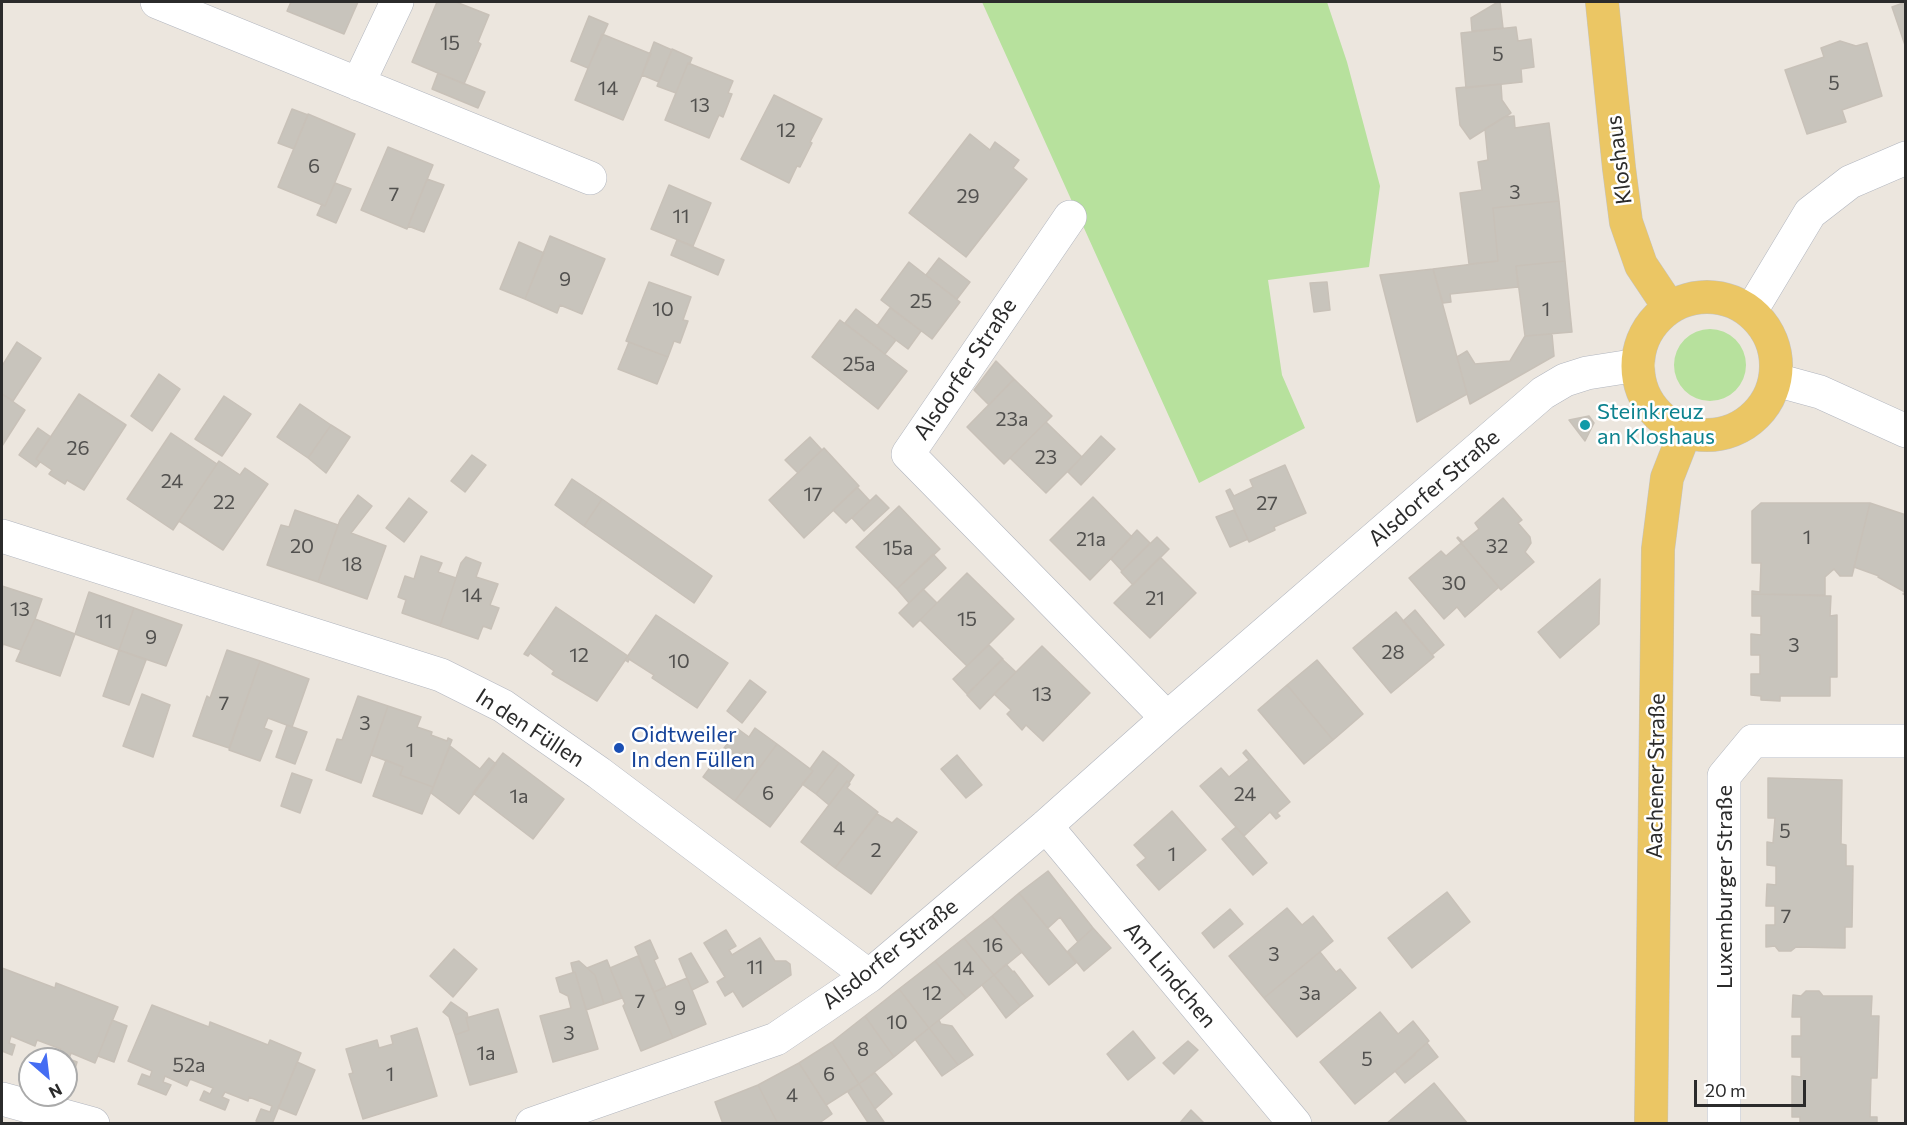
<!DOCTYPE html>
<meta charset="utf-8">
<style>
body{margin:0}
#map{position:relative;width:1907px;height:1125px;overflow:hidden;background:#ece6de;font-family:Commissioner,sans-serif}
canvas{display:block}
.frame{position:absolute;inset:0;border:3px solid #2b2b2b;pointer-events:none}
.north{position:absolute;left:18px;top:1047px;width:60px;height:60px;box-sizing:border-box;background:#fff;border:2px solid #aaa;border-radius:50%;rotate:152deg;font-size:16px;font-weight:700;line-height:24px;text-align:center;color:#2b2b2b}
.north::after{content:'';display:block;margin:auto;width:21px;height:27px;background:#456df3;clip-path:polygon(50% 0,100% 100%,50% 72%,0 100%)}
.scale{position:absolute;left:1694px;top:1080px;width:112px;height:27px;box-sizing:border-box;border:3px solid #2b2b2b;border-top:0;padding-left:8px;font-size:18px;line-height:21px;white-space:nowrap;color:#2b2b2b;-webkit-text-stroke:4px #fff;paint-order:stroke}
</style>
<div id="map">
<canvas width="1907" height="1125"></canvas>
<div class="frame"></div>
<div class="north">N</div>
<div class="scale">20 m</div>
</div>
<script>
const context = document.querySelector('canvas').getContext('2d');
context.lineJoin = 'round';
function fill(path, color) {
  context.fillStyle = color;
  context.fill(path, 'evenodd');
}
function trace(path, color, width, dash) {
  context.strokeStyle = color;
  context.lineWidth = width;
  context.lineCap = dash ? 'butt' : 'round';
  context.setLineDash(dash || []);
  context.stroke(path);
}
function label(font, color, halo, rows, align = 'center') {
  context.font = font + ' Commissioner,sans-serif';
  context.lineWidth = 5;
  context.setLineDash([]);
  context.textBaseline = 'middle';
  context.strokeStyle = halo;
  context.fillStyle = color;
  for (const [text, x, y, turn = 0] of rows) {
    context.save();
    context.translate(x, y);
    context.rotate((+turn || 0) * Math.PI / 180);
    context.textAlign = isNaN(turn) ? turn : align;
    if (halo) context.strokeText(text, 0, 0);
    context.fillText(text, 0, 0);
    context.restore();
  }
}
fill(new Path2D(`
 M982 2H1327L1347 62 1380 186 1369 267 1268 280 1282 375 1305 428 1199 483Z
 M1674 365a36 36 0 1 1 72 0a36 36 0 1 1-72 0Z`), '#b7e19d');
const building = new Path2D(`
 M291 2H358L344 34 287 11Z
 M437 2H456L489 15 478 42 481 44 464 84 412 62Z
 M1498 2H1500L1503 28 1472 31 1471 18Z
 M1906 2V48L1892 7Z
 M589 16 608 24 588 68 571 61Z
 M1516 27 1518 41 1531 39 1534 67 1521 69 1522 82 1466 88 1461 33Z
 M602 34 651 54 623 120 575 100Z
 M1840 41 1856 46 1867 43 1882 96 1842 110 1846 122 1807 134 1785 70 1824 57 1821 48Z
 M654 42 672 50 659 82 642 75Z
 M672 49 692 58 690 63H688L676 93 657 86Z
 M688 63 733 81 728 93 732 94 723 117 719 115 709 138 665 120Z
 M438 73 485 92 478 108 432 89Z
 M1501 84 1502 100 1511 113 1470 139 1460 125 1456 88Z
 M774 95 822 119 810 142 812 143 800 167 797 166 789 183 741 159Z
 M292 109 308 115 294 149 278 143Z
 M308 114 355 134 325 206 278 187Z
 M1514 116 1515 128 1549 123 1559 201 1493 208 1498 261 1469 264 1460 193 1482 190 1478 162 1488 160 1485 129 1504 117Z
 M970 134 990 150 995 142 1019 160 1013 168 1027 179 966 257 909 213Z
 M388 147 433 165 407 229 361 210Z
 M427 179 444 185 424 232 408 226Z
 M335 183 351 189 336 223 317 215 322 204 325 206Z
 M669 185 711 203 693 246 651 229Z
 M1559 201 1565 261 1516 266 1518 287 1450 294 1451 302 1443 303 1433 269 1498 261 1493 208Z
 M550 236 605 259 582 314 560 305 557 313 525 299Z
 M677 240 724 260 718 275 671 255Z
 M519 242 544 253 525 299 500 289Z
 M939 258 970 282 957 299 926 275Z
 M1565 261 1572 332 1525 336 1516 266Z
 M909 262 960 302 932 339 881 300Z
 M1433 269 1467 394 1417 422 1380 275Z
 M649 282 691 297 683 320 688 321 680 343 674 341 668 357 626 341Z
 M1327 282 1330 310 1314 312 1310 283Z
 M890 308 921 331 908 349 877 326Z
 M856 309 896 340 885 354 845 323Z
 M840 320 907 371 878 409 812 357Z
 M1552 334 1554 356 1470 404 1457 357 1467 351 1475 364 1510 361 1525 336Z
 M17 342 41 358 13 401 2 394V366Z
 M629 342 668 357 657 384 618 369Z
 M996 361 1014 379 989 405 974 390Z
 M159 374 180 389 152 431 131 416Z
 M1014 379 1052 416 1004 464 967 427Z
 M2 394 25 410 2 446Z
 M79 394 126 425 84 490 67 480 65 484 49 474 52 470 36 459Z
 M224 396 251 414 222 456 195 439Z
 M300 404 331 425 308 458 277 437Z
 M1589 416 1594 423 1585 441 1569 420Z
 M1046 422 1082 457 1046 493 1010 458Z
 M331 425 350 437 326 473 308 458Z
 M38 428 51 437 36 459 40 462 36 467 19 455Z
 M171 433 217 464 173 530 127 499Z
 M1101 436 1115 449 1081 485 1068 472Z
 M810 437 822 450 798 473 785 460Z
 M824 448 859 486 804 538 769 500Z
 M472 455 486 465 465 492 451 481Z
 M219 461 240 475 245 468 268 484 223 550 179 521Z
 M1285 465 1306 513 1274 527 1275 530 1249 542 1226 491 1230 489 1234 496 1253 487 1250 480Z
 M572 479 602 499 584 526 555 505Z
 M857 487 870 501 846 523 833 510Z
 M358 495 372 506 351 533 386 546 367 599 318 582 340 520Z
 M876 495 889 508 864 531 852 518Z
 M1093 497 1132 537 1090 580 1050 540Z
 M409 498 427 512 404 542 386 528Z
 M1503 498 1522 520 1518 523 1530 537 1531 543 1525 552 1534 562 1501 590 1457 538 1458 537 1463 542 1479 529 1475 523Z
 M602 499 712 576 694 603 584 526Z
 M1761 503H1870L1852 576H1840L1834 569 1825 577V595L1752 594V591L1760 592 1761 563H1752V511Z
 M1870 503 1906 515V596L1903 594 1905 592 1878 577 1879 576 1854 567Z
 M899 506 940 549 897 589 856 547Z
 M295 510 338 525 318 582 267 565 281 525 289 527Z
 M1234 510 1248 539 1230 547 1216 517Z
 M1137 530 1150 543 1122 571 1111 559Z
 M1157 537 1169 549 1133 585 1121 572Z
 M1461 543 1499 587 1465 617 1457 607 1444 619 1409 578 1441 551 1446 556Z
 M933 554 946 568 909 603 897 589Z
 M421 556 442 563 438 572 456 578 440 626 402 613 406 600 398 597 405 576 414 579Z
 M466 557 481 563 476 577 498 584 490 605 499 608 491 629 483 626 478 639 440 626 461 563Z
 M1160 557 1196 593 1150 638 1114 603Z
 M967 573 1014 619 967 666 920 620Z
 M1600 579 1599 624 1560 658 1538 632Z
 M2 586 42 599 35 619 21 650 3 644 2 650Z
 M923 589 937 603 913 627 899 613Z
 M89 592 134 608 119 650 75 634Z
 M1752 594 1831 596 1830 616 1837 615V677H1830V696H1780V701L1761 700V696L1751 695V674H1760V655H1751V634L1761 635V616H1752Z
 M556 607 628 656 597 701 552 674 554 671 530 653 528 656 524 654Z
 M134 608 182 625 166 666 119 650Z
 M1415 610 1444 645 1432 655 1403 621Z
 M1396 612 1434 657 1391 693 1353 648Z
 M656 615 728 663 697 708 652 678 654 675 629 659 628 662 625 660Z
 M35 619 75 634 60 676 16 661Z
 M989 645 1003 659 967 694 953 679Z
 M1042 646 1090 693 1043 741 1026 725 1022 730 1007 714 1011 710 994 694Z
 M119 650 146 660 129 705 103 696Z
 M227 650 260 661 229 748 193 736 207 696 210 698Z
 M1002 659 1016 672 980 709 967 695Z
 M1317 660 1363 714 1333 740 1287 685Z
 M260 661 309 679 292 727 268 718 264 728 272 731 260 761 229 750Z
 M750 680 766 692 742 723 727 711Z
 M1287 685 1333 740 1304 764 1258 710Z
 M142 694 170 705 153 757 123 746Z
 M358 696 388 706 361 783 326 770 337 739 342 740Z
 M388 706 421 717 417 727 432 732 431 735 447 741 448 738 452 740 433 787 400 775 403 767 371 755Z
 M287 725 307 732 295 764 276 757Z
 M755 728 777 744 735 801 703 777 738 729 749 737Z
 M777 744 813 771 770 827 735 801Z
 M450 746 480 769 489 758 496 764 459 814 431 793Z
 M1246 750 1290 802 1277 813 1280 816 1276 819 1270 812 1244 836 1200 786 1221 768 1229 777 1249 760 1243 753Z
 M823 751 839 763 816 794 802 784 813 771 810 769Z
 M503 753 564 799 533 839 473 793Z
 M957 755 982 785 966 798 941 769Z
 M386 760 403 767 400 775 433 787 422 814 373 796Z
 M839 763 854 775 849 783 847 781 829 805 816 794Z
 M292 773 312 780 300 813 281 806Z
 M1768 778 1842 780 1841 844 1846 845V866H1853L1852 927H1845V948L1796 947 1791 951H1779L1775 946 1766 947V925H1775V906H1766L1767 884 1776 885V866L1767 865V842L1773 843 1775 818H1768Z
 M847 781 850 784 847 788 878 812 835 868 801 842Z
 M1172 811 1206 850 1159 890 1137 865 1146 858 1134 845Z
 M877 814 892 823 897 818 917 832 871 894 835 868Z
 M1236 827 1267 863 1253 875 1222 839Z
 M1048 871 1093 928 1078 942 1060 917 1048 928 1019 893Z
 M1447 892 1470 922 1412 968 1388 938Z
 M1019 893 1076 963 1049 985 992 916Z
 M1287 908 1302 925 1313 916 1333 941 1264 998 1229 956Z
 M1230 909 1243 924 1214 948 1202 933Z
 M992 916 1022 952 994 975 964 938Z
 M1093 928 1111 948 1084 971 1068 951Z
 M726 930 736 946 729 950 732 955 760 938 775 961H786L790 964 791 975 743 1007 733 991 725 996 717 982 725 977 704 943Z
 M964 938 994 975 966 998 935 961Z
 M650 940 658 958 654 960 666 987 654 992 635 947Z
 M454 949 477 969 453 997 430 976Z
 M1320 952 1336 972 1340 969 1356 988 1297 1037 1264 998Z
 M691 953 708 982 692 990 679 959Z
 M638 956 673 1038 641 1051 623 1006 625 1004 610 968Z
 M607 960 622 998 604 1004 595 975 587 968Z
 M579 961 595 975 604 1004 586 1010 575 972H573L571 963Z
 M935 961 966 998 929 1028 899 989Z
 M1006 964 1013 972 1014 971 1033 996 1020 1006 994 975Z
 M2 968 55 988 56 983 118 1007 95 1063 71 1053 69 1059 77 1062 74 1073 66 1070V1059H47L50 1052 58 1055 61 1049 37 1040 35 1046 11 1036 9 1043 15 1045 12 1055 2 1051Z
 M575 972 598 1049 553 1062 540 1016 571 1008 568 996 560 992 556 978Z
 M994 975 1020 1006 1006 1018 982 985Z
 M687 978 706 1024 673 1038 654 992Z
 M899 989 929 1028 894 1057 865 1016Z
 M1806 991H1819L1823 996H1872L1871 1016H1879L1877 1078H1871L1870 1117H1877V1124H1800V1117H1792V1076L1801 1077V1057H1792V1036H1801V1017H1792L1793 995 1801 996Z
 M451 1002 467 1013 468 1018H466L469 1030 455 1035 449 1017 443 1012Z
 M152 1005 209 1027 210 1022 268 1045 270 1040 301 1053 272 1124H263L256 1121 261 1109 270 1112 272 1106 249 1097 248 1101 225 1092 222 1097 229 1100 225 1110 200 1100 204 1091 210 1094 213 1088 190 1079 187 1086 165 1076 163 1082 171 1085 166 1095 138 1084 142 1074 150 1077 152 1071 128 1061Z
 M498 1009 517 1072 470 1085 455 1035 469 1030 466 1018Z
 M1380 1012 1398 1034 1413 1021 1429 1041 1414 1054 1415 1055 1355 1104 1320 1062Z
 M865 1016 894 1057 859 1084 832 1042Z
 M112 1020 127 1026 114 1062 98 1056Z
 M939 1020 941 1024 952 1026 973 1055 958 1065 929 1028Z
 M417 1028 437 1096 363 1119 349 1074 353 1073 346 1049 377 1040 379 1048 393 1044 391 1036Z
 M929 1028 958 1065 942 1076 915 1039Z
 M1133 1031 1155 1058 1128 1080 1107 1054Z
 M1188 1041 1198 1050 1174 1074 1163 1063Z
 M832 1042 859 1084 826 1105 799 1063Z
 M1427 1043 1438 1057 1405 1083 1395 1071Z
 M297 1062 315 1070 296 1115 278 1108Z
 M799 1063 832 1114 818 1124H778L758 1085Z
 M875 1073 892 1094 875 1109 859 1084Z
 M1434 1083 1468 1124H1386Z
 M859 1084 875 1109 884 1122 869 1124 848 1092Z
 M758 1085 778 1124H723L715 1102Z
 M1191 1110 1205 1124H1179Z`);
fill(building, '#c8c4bc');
trace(building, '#c8c1b8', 1.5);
const minor = new Path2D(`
 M157 2 590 178
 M358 84 397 2
 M1070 217 908 454 1167 718
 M1751 311 1810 213 1850 182 1906 158
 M1776 380 1820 392 1906 431
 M2 536 441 675 503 706 599 773 869 976
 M1046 826 1295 1124
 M2 1099 93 1124
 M532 1124 776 1039 869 976 1046 826 1167 718 1543 393 1565 380 1587 373 1638 365
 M1724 1124V776L1753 741H1906`);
const major = new Path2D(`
 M1602 2 1619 168 1626 222 1641 265 1669 307
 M1638 366a69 69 0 1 1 138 0a69 69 0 1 1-138 0Z
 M1651 1124 1658 549 1667 478 1685 432`);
trace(minor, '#b1b5be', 34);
trace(major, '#c4c4c4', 34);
trace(minor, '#fff', 33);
trace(major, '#ebc664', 33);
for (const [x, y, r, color] of [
 [1585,425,6,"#0f9aa8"],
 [619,748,6,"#1a4fb4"]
]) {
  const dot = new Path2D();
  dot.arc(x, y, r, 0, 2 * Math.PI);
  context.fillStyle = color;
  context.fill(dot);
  trace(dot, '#fff', 2);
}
label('20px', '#52514f', null, [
 ["15",450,43],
 ["5",1498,54],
 ["5",1834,83],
 ["14",608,88],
 ["13",700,105],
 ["12",786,130],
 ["6",314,166],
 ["3",1515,192],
 ["7",394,194],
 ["29",968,196],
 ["11",681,216],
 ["9",565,279],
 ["25",921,301],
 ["10",663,309],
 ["1",1546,309],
 ["25a",859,364],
 ["23a",1012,419],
 ["26",78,448],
 ["23",1046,457],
 ["24",172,481],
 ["17",813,494],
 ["22",224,502],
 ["27",1267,503],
 ["1",1807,537],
 ["21a",1091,539],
 ["20",302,546],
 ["32",1497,546],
 ["15a",898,548],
 ["18",352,564],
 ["30",1454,583],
 ["14",472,595],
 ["21",1155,598],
 ["13",20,609],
 ["15",967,619],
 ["11",104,621],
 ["9",151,637],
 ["3",1794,645],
 ["28",1393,652],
 ["12",579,655],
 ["10",679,661],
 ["13",1042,694],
 ["7",224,703],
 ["3",365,723],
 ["1",410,750],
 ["6",768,793],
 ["24",1245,794],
 ["1a",519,796],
 ["4",839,828],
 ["5",1785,831],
 ["2",876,850],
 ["1",1172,854],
 ["7",1786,916],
 ["16",993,945],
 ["3",1274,954],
 ["11",755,967],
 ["14",964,968],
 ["12",932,993],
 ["3a",1310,993],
 ["7",640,1001],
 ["9",680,1008],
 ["10",897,1022],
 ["3",569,1033],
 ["8",863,1049],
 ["1a",486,1053],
 ["5",1367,1059],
 ["52a",189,1065],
 ["1",390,1074],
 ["6",829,1074],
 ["4",792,1095]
]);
label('22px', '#2b2b2b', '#fff', [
 ["Kloshaus",1619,160,-97],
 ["Alsdorfer Straße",965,369,-56],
 ["Alsdorfer Straße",1434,488,-41],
 ["In den Füllen",530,728,33],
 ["Aachener Straße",1656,776,-89],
 ["Luxemburger Straße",1725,887,-90],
 ["Alsdorfer Straße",890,954,-38],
 ["Am Lindchen",1170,975,50]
]);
label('22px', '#0d838f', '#fff', [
 ["Steinkreuz",1597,412],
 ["an Kloshaus",1597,437]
], 'left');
label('22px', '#164399', '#fff', [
 ["Oidtweiler",631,735],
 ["In den Füllen",631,760]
], 'left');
</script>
